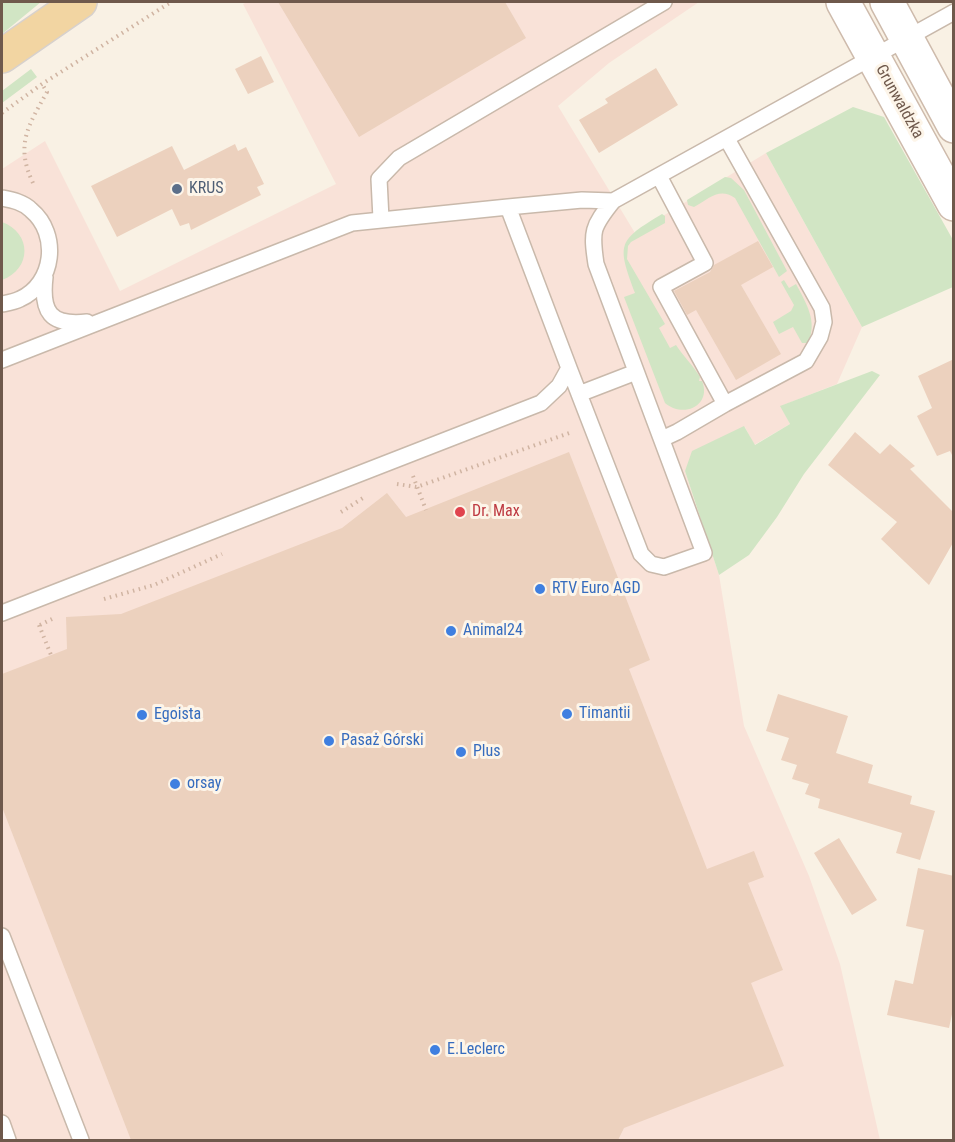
<!DOCTYPE html>
<meta charset="utf-8">
<style>
body{margin:0}
#map{position:relative;width:955px;height:1142px;overflow:hidden;background:#f9f1e4;font-family:"Roboto Condensed",sans-serif}
canvas{display:block}
.frame{position:absolute;inset:0;border:3px solid #6f594c;pointer-events:none}
</style>
<div id="map">
<canvas width="955" height="1142"></canvas>
<div class="frame"></div>
</div>
<script>
const context = document.querySelector('canvas').getContext('2d');
context.lineJoin = 'round';
function fill(path, color) {
  context.fillStyle = color;
  context.fill(path, 'evenodd');
}
function trace(path, color, width, dash) {
  context.strokeStyle = color;
  context.lineWidth = width;
  context.lineCap = dash ? 'butt' : 'round';
  context.setLineDash(dash || []);
  context.stroke(path);
}
function label(font, color, halo, rows, align = 'center') {
  context.font = font + ' "Roboto Condensed",sans-serif';
  context.lineWidth = 6;
  context.setLineDash([]);
  context.textBaseline = 'middle';
  context.strokeStyle = halo;
  context.fillStyle = color;
  for (const [text, x, y, turn = 0] of rows) {
    context.save();
    context.translate(x, y);
    context.rotate((+turn || 0) * Math.PI / 180);
    context.textAlign = isNaN(turn) ? turn : align;
    if (halo) context.strokeText(text, 0, 0);
    context.fillText(text, 0, 0);
    context.restore();
  }
}
fill(new Path2D(`
 M247 2H699L609 63 558 106 635 233 766 153 862 327 837 384 781 406 790 424 754 445 745 427 685 471 719 575 744 726 809 876 840 964 880 1140H2V169L45 141 120 291 336 184 243 4Z`), '#f9e2d8');
fill(new Path2D(`
 M2 2H41L2 34Z
 M31 69 37 77 2 103V91Z
 M853 107 884 117 953 240V287L862 327 766 153Z
 M725 177 731 178 744 190 787 271 779 277 735 198C719 187 709 199 694 207L688 205 687 200Z
 M662 214 665 216V223L631 242 628 246 627 259 665 324 659 328 670 348 676 345C683 356 693 365 700 377L699 381H702C712 405 684 419 665 403L624 297 635 293C617 244 617 241 662 214Z
 M2 222C32 233 32 269 2 280Z
 M784 280 789 288 796 284C806 303 818 321 808 343H802L793 327 779 334 773 322 791 311 794 305 781 282Z
 M872 371 880 375 804 474 777 517 749 555 719 575 685 471 692 451 744 426 755 445 790 424 780 406Z`), '#d1e5c4');
fill(new Path2D(`
 M278 2H505L526 38 359 137Z
 M261 56 274 82 248 94 235 69Z
 M656 68 678 105 599 153 579 120 608 103 605 99Z
 M235 144 238 151 246 147 264 184 257 187 261 195 191 230 189 223 180 226 172 209 117 237 91 186 172 146 184 170Z
 M758 241 773 267 741 285 781 354 736 380 696 310 687 315 674 291 710 272 714 265Z
 M954 359V459L950 451 937 456 917 416 932 408 918 376Z
 M855 432 880 454 890 444 915 466 910 469 954 513V541L929 585 881 539 897 522 828 465Z
 M569 452 650 660 629 669 707 869 754 851 764 877 748 883 783 970 751 983 784 1066 624 1128 618 1140 597 1139 593 1140H131L2 807V674L67 649 66 617 121 614 342 528 387 493 406 517Z
 M778 694 848 716 836 753 873 765 868 783 912 796 910 804 935 811 920 860 896 853 902 833 818 808 820 799 805 794 809 784 792 779 797 765 781 760 789 738 766 731Z
 M839 838 877 900 852 915 814 853Z
 M918 868 954 876V1005L949 1028 887 1015 895 980 913 984 924 930 906 926Z`), '#ecd1be');
const lane = new Path2D(`
 M659 176 705 263 661 287 725 404 677 432 662 439
 M2 198C12 200 23 202 31 210 60 234 54 284 20 299 14 302 7 303 2 304
 M508 207 582 200 613 201 954 12
 M381 219 379 179 399 158 664 2
 M45 277C41 312 50 326 87 322
 M2 360 352 223 508 207 569 368 559 386 541 403 2 613
 M569 368 641 554 651 564 664 567 704 553 596 264C591 231 592 227 613 201
 M579 394 636 372
 M725 404 806 361 820 337 824 322 822 308 727 139
 M2 936 81 1140
 M2 1123 8 1140`);
const secondary = new Path2D(`
 M843 2 954 204
 M887 2 954 126`);
const primary = new Path2D(`
 M2 56 80 2`);
trace(lane, '#c9b9ab', 18);
trace(secondary, '#cebbac', 36);
trace(primary, '#d7d1cd', 36);
trace(new Path2D(`
 M2 113 42 84 171 2
 M33 183C15 145 28 126 47 92L42 84
 M413 476 426 510
 M397 484 417 487 572 432
 M341 512 363 498
 M104 599 154 585 222 554
 M39 625 51 655
 M40 625 52 619`), '#d0b4a2', 4, [1.5, 4.5]);
trace(lane, '#fff', 15);
trace(secondary, '#fff', 33);
trace(primary, '#f2d5a2', 33);
for (const [x, y, r, color] of [
 [177,189,6,"#5c6f8a"],
 [460,512,6,"#e0444e"],
 [540,589,6,"#3f7fe0"],
 [451,631,6,"#3f7fe0"],
 [567,714,6,"#3f7fe0"],
 [142,715,6,"#3f7fe0"],
 [329,741,6,"#3f7fe0"],
 [461,752,6,"#3f7fe0"],
 [175,784,6,"#3f7fe0"],
 [435,1050,6,"#3f7fe0"]
]) {
  const dot = new Path2D();
  dot.arc(x, y, r, 0, 2 * Math.PI);
  context.fillStyle = color;
  context.fill(dot);
  trace(dot, '#fdf5e9', 2);
}
label('16px', '#6f594c', '#fdf5e9', [
 ["Grunwaldzka",899,102,61]
]);
label('16px', '#4e5e75', '#fdf5e9', [
 ["KRUS",189,189]
], 'left');
label('16px', '#be3a42', '#fdf5e9', [
 ["Dr. Max",472,512]
], 'left');
label('16px', '#366cbe', '#fdf5e9', [
 ["RTV Euro AGD",552,589],
 ["Animal24",463,631],
 ["Timantii",579,714],
 ["Egoista",154,715],
 ["Pasaż Górski",341,741],
 ["Plus",473,752],
 ["orsay",187,784],
 ["E.Leclerc",447,1050]
], 'left');
</script>
